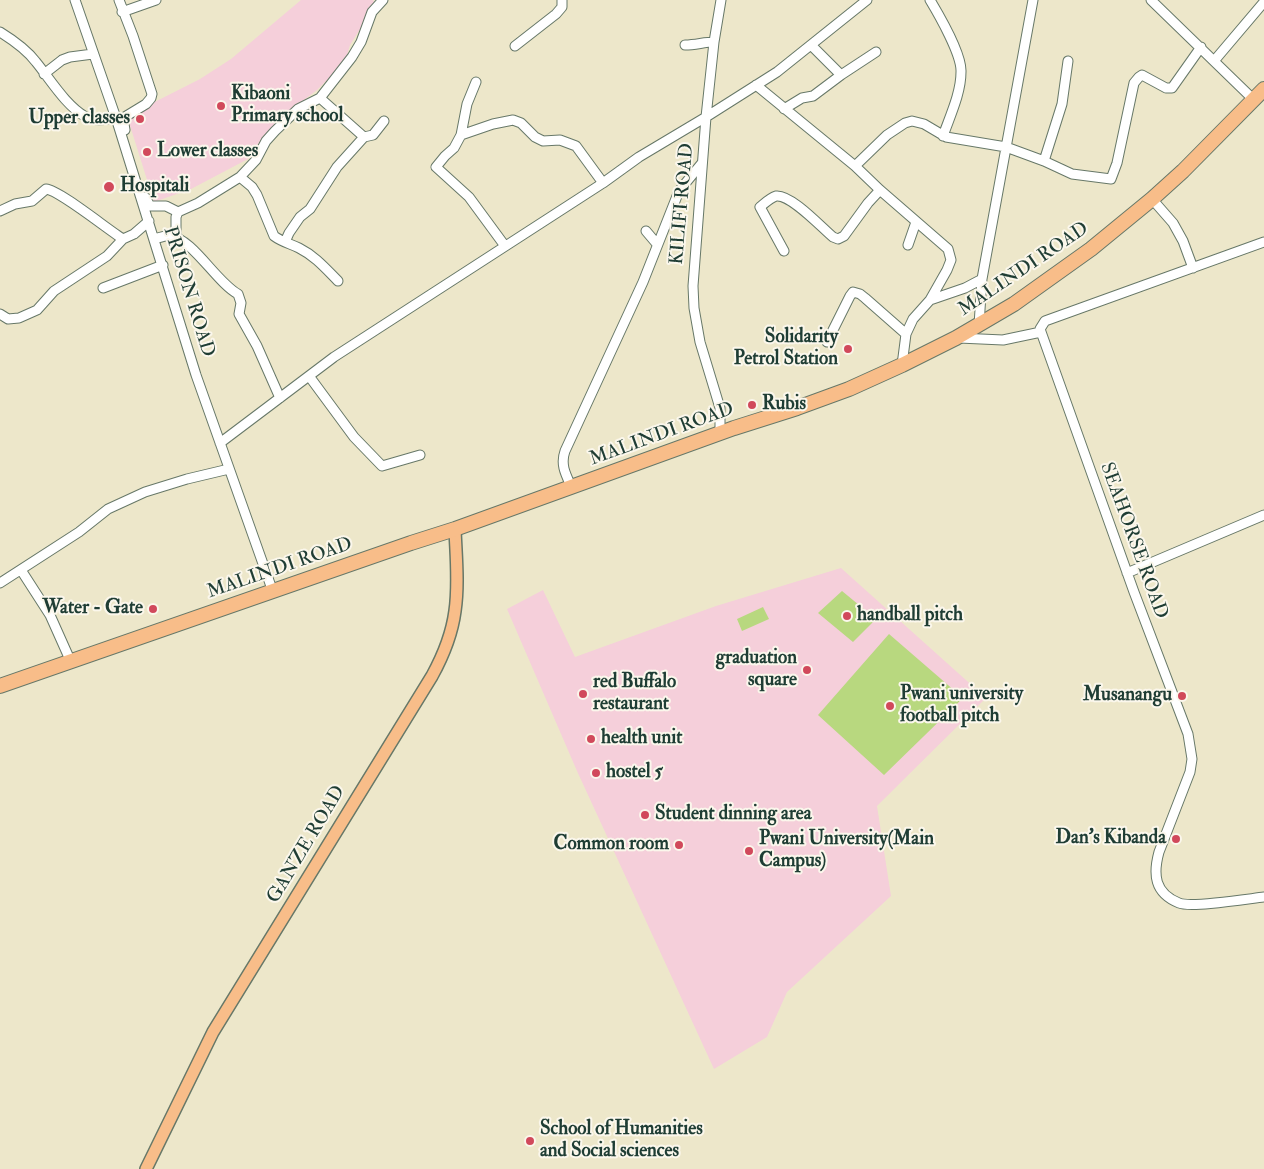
<!DOCTYPE html>
<style>
body{margin:0}
canvas{display:block;background:#ede7ca}
</style>
<canvas width="1264" height="1169"></canvas>
<script>
const context = document.querySelector('canvas').getContext('2d');
context.lineJoin = 'round';
function fill(path, color) {
  context.fillStyle = color;
  context.fill(path, 'evenodd');
}
function trace(path, color, width, dash) {
  context.strokeStyle = color;
  context.lineWidth = width;
  context.lineCap = dash ? 'butt' : 'round';
  context.setLineDash(dash || []);
  context.stroke(path);
}
function label(font, color, halo, rows, align = 'center') {
  context.font = font + ' "IM FELL Double Pica",serif';
  context.lineWidth = 4;
  context.setLineDash([]);
  context.textBaseline = 'middle';
  context.strokeStyle = halo;
  context.fillStyle = color;
  for (const [text, x, y, turn = 0] of rows) {
    context.save();
    context.translate(x, y);
    context.rotate((+turn || 0) * Math.PI / 180);
    context.textAlign = isNaN(turn) ? turn : align;
    if (halo) context.strokeText(text, 0, 0);
    context.fillText(text, 0, 0);
    context.restore();
  }
}
fill(new Path2D(`
 M301 0H373L376 6 367 18 350 45 347 55 335 72 317 90 279 119 262 138 248 159 191 189 154 202 127 116 200 79 231 59Z
 M841 568 986 698 877 806 891 896 787 992 767 1037 714 1069 577 771 507 609 543 590 575 657 716 606Z`), '#f5cfda');
fill(new Path2D(`
 M842 591 876 619 853 642 818 613Z
 M763 607 769 619 742 631 737 619Z
 M889 634 963 698 884 775 818 715Z`), '#b8d87f');
const minor = new Path2D(`
 M75 0 116 118 196 375 273 592
 M119 0 133 36 152 94 151 98 146 104 123 118 125 130
 M930 0C939 15 962 55 961 72 961 93 950 116 943 136
 M1151 0 1254 100
 M122 12 156 0
 M0 32C13 40 27 50 36 62 50 79 66 106 86 117 95 122 107 119 116 118
 M685 45C696 45 704 42 714 42
 M811 45 841 75 876 52
 M515 46 556 14 562 7V0
 M1214 61 1264 2
 M44 74 62 60 70 57 93 54
 M756 85 855 166 880 190 948 249 951 260 947 270 930 300 913 319 906 334 902 365
 M320 98 364 137 373 135 384 121
 M784 109 802 98 813 96 841 75
 M461 135 467 104 476 82
 M1044 161 1062 104 1068 61
 M855 166 887 135 905 123 912 121 924 124 946 137 1006 147 1044 161 1072 174 1111 179 1117 163 1134 83 1139 77 1142 75 1166 88H1172L1201 47
 M240 177 252 187 257 195 274 236C282 242 291 244 299 248 315 256 326 269 338 281
 M145 197 150 206H166L178 212
 M1152 199 1173 223 1183 241 1193 268
 M0 211 15 204 32 201 46 189C59 190 107 229 123 239L134 234 149 221
 M178 212 198 203 240 177 256 160 266 141 275 131 298 109 320 98 352 57 361 42 372 12 383 0
 M646 231 657 244
 M176 238V217L178 212
 M154 239C159 238 165 235 170 236 192 238 217 283 238 294L241 303 239 314 257 346 280 398
 M285 242 289 233 300 217 310 209 337 167 364 137
 M1264 242 1045 321 1040 329 1134 592 1188 734 1192 759 1190 772 1159 852C1153 874 1154 893 1179 903 1191 908 1247 899 1264 897
 M908 245 916 222
 M505 246 469 197 436 167 445 156 454 148 461 135 493 124 513 120 521 123 535 137 543 141 560 140 576 146 603 183
 M784 251 760 207C765 203 770 198 776 196 791 194 822 228 833 237L838 239 844 236 868 203 880 190
 M103 288 163 265
 M930 300 965 288 982 279
 M0 314 8 319 19 318 37 310 54 291 107 256 123 239
 M979 325 982 279 1033 0
 M959 338 1003 340 1041 332
 M827 342 850 296 853 292 860 294 865 298 906 334
 M309 376 354 437 382 466 420 455
 M720 433V408L700 342 694 308 693 286 706 117 714 42 721 0
 M220 443 334 357 603 183 639 157 706 117 777 72 867 0
 M572 488C566 475 560 465 565 451L643 282 679 191 702 163
 M21 570 50 615 71 662
 M1127 573 1264 515
 M0 583 79 532 108 509 145 492 187 479 229 469`);
const major = new Path2D(`
 M146 1169 213 1032 432 676C443 656 452 634 455 611 459 584 456 556 455 529`);
const highway = new Path2D(`
 M0 686 411 543 455 529 734 428 797 408 849 389 902 365 956 338 1014 304 1091 249 1152 199 1183 171 1264 89`);
trace(minor, '#677868', 11);
trace(major, '#677868', 14);
trace(highway, '#677868', 16);
trace(minor, '#fff', 9);
trace(major, '#f8bd89', 11);
trace(highway, '#f8bd89', 14);
for (const [x, y, r, color] of [
 [221,106,5,"#d1495b"],
 [140,119,5,"#d1495b"],
 [147,152,5,"#d1495b"],
 [109,187,6,"#d1495b"],
 [848,349,5,"#d1495b"],
 [752,405,5,"#d1495b"],
 [153,609,5,"#d1495b"],
 [847,616,5,"#d1495b"],
 [807,670,5,"#d1495b"],
 [583,694,5,"#d1495b"],
 [1182,696,5,"#d1495b"],
 [890,706,5,"#d1495b"],
 [591,739,5,"#d1495b"],
 [596,773,5,"#d1495b"],
 [645,815,5,"#d1495b"],
 [1176,839,5,"#d1495b"],
 [679,845,5,"#d1495b"],
 [749,851,5,"#d1495b"],
 [530,1141,5,"#d1495b"]
]) {
  const dot = new Path2D();
  dot.arc(x, y, r, 0, 2 * Math.PI);
  context.fillStyle = color;
  context.fill(dot);
  trace(dot, '#fbf7ec', 2);
}
label('bold 19px', '#1f3d34', '#fbf7ec', [
 ["Kibaoni",231,95],
 ["Primary school",231,117],
 ["Upper classes",130,119,"right"],
 ["Lower classes",157,152],
 ["Hospitali",120,187],
 ["Solidarity",838,338,"right"],
 ["Petrol Station",838,360,"right"],
 ["Rubis",762,405],
 ["Water - Gate",143,609,"right"],
 ["handball pitch",857,616],
 ["graduation",797,659,"right"],
 ["square",797,681,"right"],
 ["red Buffalo",593,683],
 ["restaurant",593,705],
 ["Pwani university",900,695],
 ["football pitch",900,717],
 ["Musanangu",1172,696,"right"],
 ["health unit",601,739],
 ["hostel 5",606,773],
 ["Student dinning area",655,815],
 ["Dan's Kibanda",1166,839,"right"],
 ["Pwani University(Main",759,840],
 ["Campus)",759,862],
 ["Common room",669,845,"right"],
 ["School of Humanities",540,1130],
 ["and Social sciences",540,1152]
], 'left');
label('19px', '#1f3d34', '#fbf7ec', [
 ["KILIFI ROAD",683,204,-85],
 ["MALINDI ROAD",1024,270,-34],
 ["PRISON ROAD",188,292,73],
 ["MALINDI ROAD",662,435,-20],
 ["SEAHORSE ROAD",1133,541,70],
 ["MALINDI ROAD",280,569,-19],
 ["GANZE ROAD",307,845,-59]
]);
</script>
